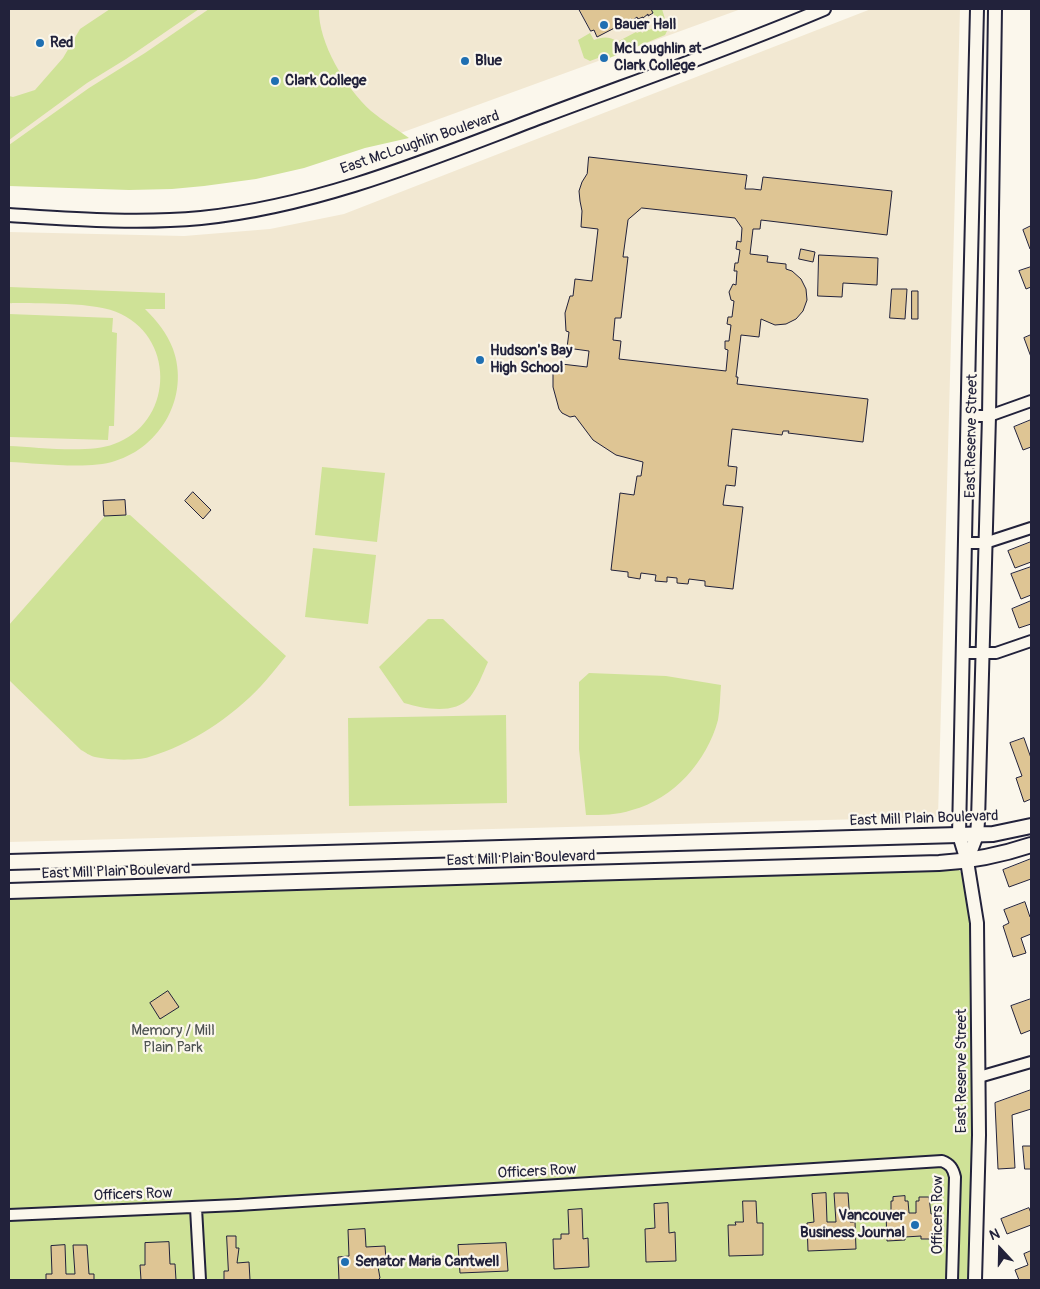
<!DOCTYPE html>
<style>
body{margin:0}
#map{position:relative;width:1040px;height:1289px;overflow:hidden;background:#fbf7ec;font-family:Pangolin,sans-serif}
canvas{display:block}
.frame{position:absolute;inset:0;border:10px solid #22223b;pointer-events:none}
.north{position:absolute;left:975px;top:1224px;width:50px;height:50px;-webkit-text-stroke:4px #fbf7ec;paint-order:stroke;rotate:339deg;font-size:14px;font-weight:700;line-height:20px;text-align:center;color:#22223b}
.north::after{content:'';display:block;margin:auto;width:18px;height:22px;background:#22223b;clip-path:polygon(50% 0,100% 100%,50% 72%,0 100%)}
</style>
<div id="map">
<canvas width="1040" height="1289"></canvas>
<div class="frame"></div>
<div class="north">N</div>
</div>
<script>
const context = document.querySelector('canvas').getContext('2d');
context.lineJoin = 'round';
function fill(path, color) {
  context.fillStyle = color;
  context.fill(path, 'evenodd');
}
function trace(path, color, width, dash) {
  context.strokeStyle = color;
  context.lineWidth = width;
  context.lineCap = dash ? 'butt' : 'round';
  context.setLineDash(dash || []);
  context.stroke(path);
}
function label(font, color, halo, rows, align = 'center') {
  context.font = font + ' Pangolin,sans-serif';
  context.lineWidth = 4.5;
  context.setLineDash([]);
  context.textBaseline = 'middle';
  context.strokeStyle = halo;
  context.fillStyle = color;
  for (const [text, x, y, turn = 0] of rows) {
    context.save();
    context.translate(x, y);
    context.rotate((+turn || 0) * Math.PI / 180);
    context.textAlign = isNaN(turn) ? turn : align;
    if (halo) context.strokeText(text, 0, 0);
    context.fillText(text, 0, 0);
    context.restore();
  }
}
fill(new Path2D(`
 M9 9H741L343 154 9 186Z
 M871 9H960L938 817 9 842V232L184 236 270 229 344 214Z`), '#f2e8d2');
fill(new Path2D(`
 M110 9H199L126 59 87 83 9 140V96L13 97 35 90 63 58 80 29Z
 M209 9H319C318 43 346 88 371 111 383 121 397 129 409 138L365 148 304 168 256 179 204 186 172 189 129 190 9 186V145L89 88 145 53Z
 M651 9H662L668 29 665 35 607 59 606 55 590 61 584 58 578 40 590 33 594 40C602 37 610 36 617 42L636 32 637 33 641 31 642 33 648 29 649 30 659 25Z
 M9 287 165 293V309H145C157 321 167 333 173 349 190 396 161 447 115 461 88 470 38 463 9 462V446C37 447 89 454 114 444 172 424 177 341 121 314 96 301 38 304 9 303Z
 M9 314 113 318 112 332 117 333 114 426H109L108 440 9 437Z
 M322 467 385 473 377 542 315 535Z
 M130 515 286 656C278 666 270 676 261 686 232 717 190 745 149 757 136 761 108 760 95 757 90 756 85 752 81 750L9 680V625L105 516Z
 M313 548 376 555 368 624 305 617Z
 M428 619H443L488 662C483 673 478 687 470 697 455 715 425 709 404 703L379 667Z
 M589 673 666 676 721 685C720 696 720 709 718 720 707 761 674 799 632 810 617 815 602 815 586 815L579 749V682Z
 M506 715 507 803 349 806 348 718Z
 M957 868 971 883 975 1280H9V891Z`), '#cfe297');
const building = new Path2D(`
 M579 9H651L653 13 648 16V14L643 18V17L638 19 637 17 633 20 632 19 597 37 594 30 591 31Z
 M589 157 747 175 745 189H753L761 190 763 177 892 191 887 235 761 220 760 229H753L750 254 768 256 767 262 786 264V269L792 271 801 279 806 289 807 300 803 311 796 319 786 324 775 325 761 319 759 337 741 335 736 377H738L737 384 868 399 863 442 788 433 789 431H783L782 435 732 429 728 466 737 467 735 486 726 485 723 505 743 507 733 589 705 586V581L689 579 688 584 677 583V578L667 577V582L655 581 656 575 641 573 640 579 628 577V572L611 570 620 493 634 495 637 476H641L643 462 616 455 593 440 575 416 570 417 562 413 559 409 553 387V363L587 367 589 351 567 348 569 332 566 331 565 313 570 296H573L575 279 592 281 598 229 581 227 582 211 580 201 579 191 582 182 587 174ZM642 208 735 218 742 228 741 242 737 241 736 249 740 250 738 263H735L734 271H737L736 285 733 284 729 292 731 300 734 301 732 317H728L727 324 731 325 729 341H725V349L728 350 726 371 619 359 621 341 613 340 615 318H621L628 257H623L628 220Z
 M1031 226V249H1030L1023 230Z
 M801 249 815 252 813 262 799 259Z
 M819 255 878 258 877 285 843 283 842 297 818 296Z
 M1031 267V287L1026 289 1019 271Z
 M892 289H907L905 319 890 318Z
 M912 291H918V319H912Z
 M1031 335V357L1024 338Z
 M1031 420V447L1023 450 1014 427Z
 M193 492 211 510 203 519 185 501Z
 M125 500 126 515 104 516 103 501Z
 M1031 542V562L1015 568 1008 551Z
 M1031 567V595L1021 599 1011 574Z
 M1031 601V624L1019 628 1012 609Z
 M1024 738 1031 758V799L1024 802 1016 778 1022 776 1010 743Z
 M1031 859V879L1009 887 1003 870Z
 M1025 902 1030 917 1031 916V934L1021 938 1026 953 1013 957 1003 926 1009 923 1004 910Z
 M168 991 179 1007 160 1019 150 1003Z
 M1031 999V1030L1021 1034 1011 1006Z
 M1031 1090V1109L1012 1115 1015 1168 998 1169 995 1103Z
 M1023 1146H1031V1169H1025Z
 M826 1193 827 1222H836L834 1193H848L850 1222H855L856 1249 808 1251 807 1223 814 1222 812 1194Z
 M905 1196V1201H908L909 1213H916V1201H919V1197H929L931 1214H936L937 1239H921V1236L905 1237V1240L887 1241 886 1214H891V1201H893V1197Z
 M743 1201H756L757 1223H763V1255L729 1256 728 1225H736L735 1222H743Z
 M668 1203 669 1233 675 1232 676 1261 646 1262 645 1229 655 1228 654 1204Z
 M1029 1208 1031 1213V1225L1007 1234 1001 1219Z
 M582 1209 583 1239 588 1238 589 1267 554 1269 553 1239H561V1234H569L568 1210Z
 M365 1229 366 1247 385 1246 386 1260 377 1261 380 1278 378 1280H339L338 1257 349 1256 348 1230Z
 M227 1236H236V1248H239L237 1263 249 1262 250 1280H224V1271H228Z
 M169 1242 170 1264H175L176 1280H141L140 1265H145V1243Z
 M506 1243 508 1271 460 1273 458 1245Z
 M65 1245 66 1274H75L73 1245H87L89 1274H94V1280H46V1274H52L51 1246Z
 M1031 1251V1280H1019L1015 1270 1028 1265 1024 1254Z`);
fill(building, '#dec594');
trace(building, '#22223b', 1);
const minor = new Path2D(`
 M969 416H989L1031 401
 M965 543H985L1031 528
 M962 653H996L1031 641
 M979 1077 1031 1062
 M196 1208 200 1280
 M9 1215 238 1205 942 1161C950 1164 953 1168 955 1177L952 1280`);
const tertiary = new Path2D(`
 M9 215C73 219 137 224 201 218 320 206 433 158 544 116 637 81 732 48 824 9
 M967 861 977 835 978 821 989 416 995 9
 M975 1280 979 1135 977 923 967 861 959 835 969 342 977 9`);
const secondary = new Path2D(`
 M9 862 993 834 1031 826
 M9 891 584 873 939 863C971 861 1001 855 1031 845`);
trace(minor, '#22223b', 14);
trace(tertiary, '#22223b', 16);
trace(secondary, '#22223b', 18);
trace(minor, '#fbf7ec', 10);
trace(tertiary, '#fbf7ec', 12);
trace(secondary, '#fbf7ec', 14);
for (const [x, y, r, color] of [
 [604,25,5,"#1f6fb2"],
 [40,43,5,"#1f6fb2"],
 [604,58,5,"#1f6fb2"],
 [465,61,5,"#1f6fb2"],
 [275,81,5,"#1f6fb2"],
 [480,360,5,"#1f6fb2"],
 [915,1225,5,"#1f6fb2"],
 [345,1262,5,"#1f6fb2"]
]) {
  const dot = new Path2D();
  dot.arc(x, y, r, 0, 2 * Math.PI);
  context.fillStyle = color;
  context.fill(dot);
  trace(dot, '#fbf7ec', 2);
}
label('bold 15px', '#22223b', '#fbf7ec', [
 ["Bauer Hall",614,25],
 ["Red",50,43],
 ["McLoughlin at",614,49],
 ["Clark College",614,66],
 ["Blue",475,61],
 ["Clark College",285,81],
 ["Hudson's Bay",490,351],
 ["High School",490,368],
 ["Vancouver",905,1216,"right"],
 ["Business Journal",905,1233,"right"],
 ["Senator Maria Cantwell",355,1262]
], 'left');
label('15px', '#22223b', '#fbf7ec', [
 ["East McLoughlin Boulevard",420,143,-19],
 ["East Reserve Street",972,436,-89],
 ["East Mill Plain Boulevard",924,819,-2],
 ["East Mill Plain Boulevard",521,859,-2],
 ["East Mill Plain Boulevard",116,872,-2],
 ["East Reserve Street",962,1071,-90],
 ["Officers Row",537,1172,-3],
 ["Officers Row",133,1195,-2],
 ["Officers Row",938,1215,-90]
]);
label('15px', '#4d5252', '#fbf7ec', [
 ["Memory / Mill",173,1031],
 ["Plain Park",173,1048]
]);
</script>
